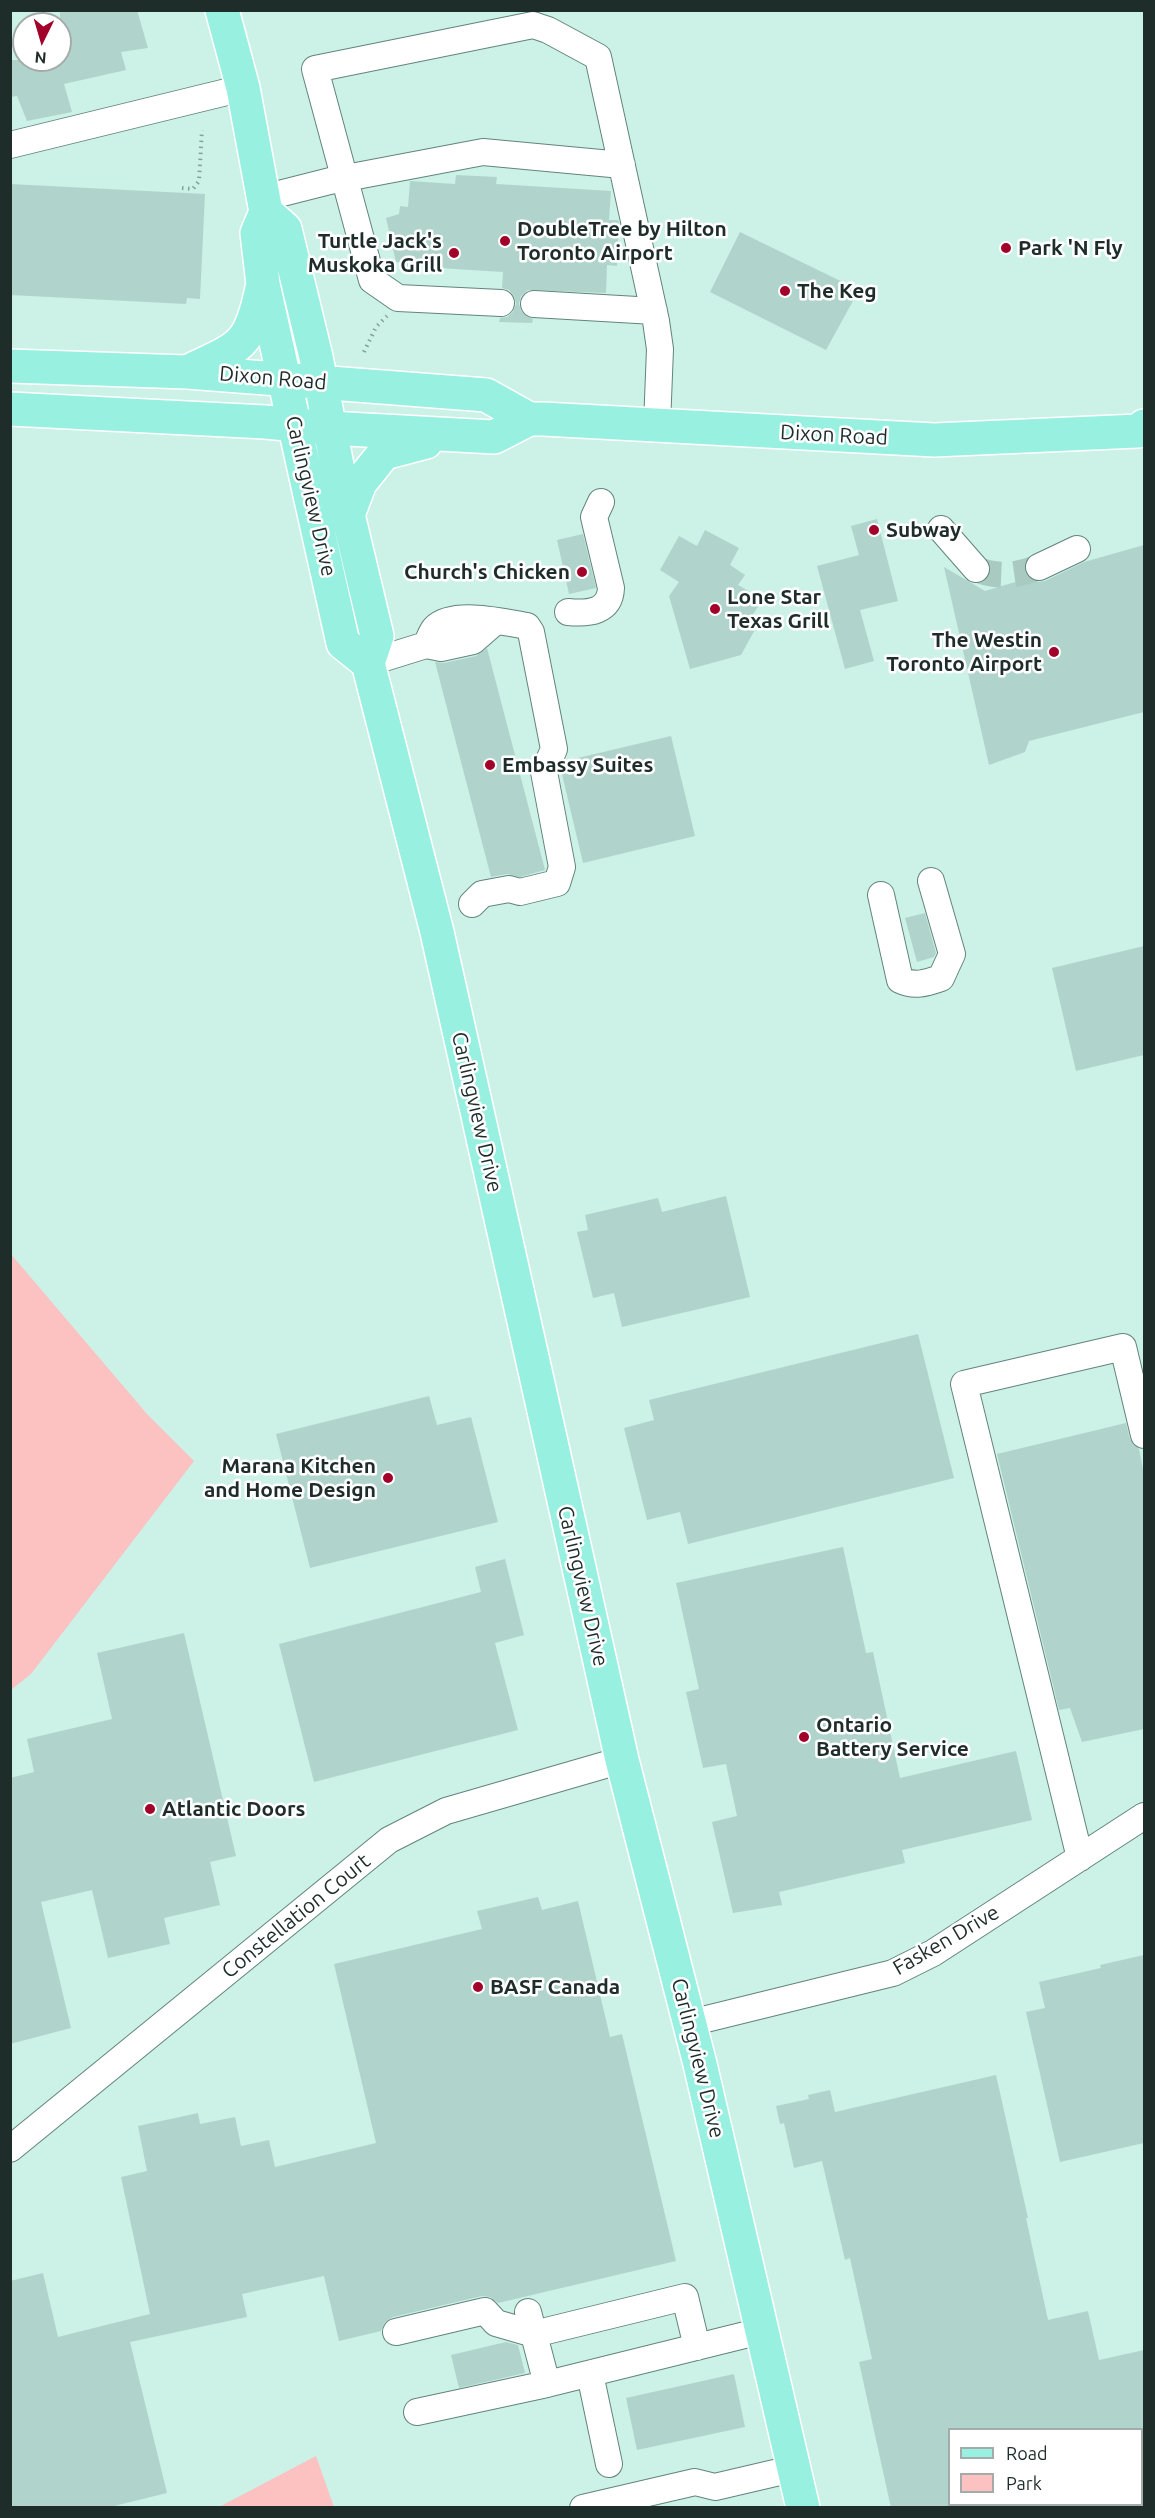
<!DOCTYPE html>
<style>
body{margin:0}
#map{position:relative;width:1155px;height:2518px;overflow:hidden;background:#ccf1e7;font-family:Ubuntu,sans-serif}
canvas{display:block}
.frame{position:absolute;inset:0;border:12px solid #1f2d2a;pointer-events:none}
.legend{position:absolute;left:948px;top:2428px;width:195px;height:78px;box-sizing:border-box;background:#fff;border:2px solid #a5abaa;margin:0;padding:8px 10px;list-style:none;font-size:18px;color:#1f2d2a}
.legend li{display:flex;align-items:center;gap:12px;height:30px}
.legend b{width:30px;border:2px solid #a5abaa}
.north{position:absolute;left:12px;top:12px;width:60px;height:60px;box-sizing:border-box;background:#fff;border:2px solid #a5abaa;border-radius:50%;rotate:185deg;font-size:16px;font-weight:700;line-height:24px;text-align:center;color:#1f2d2a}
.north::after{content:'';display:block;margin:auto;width:21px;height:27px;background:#a20229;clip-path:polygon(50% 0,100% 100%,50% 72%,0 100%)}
</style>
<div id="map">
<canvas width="1155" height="2518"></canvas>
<div class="frame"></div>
<ul class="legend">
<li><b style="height:8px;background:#98f1e0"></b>Road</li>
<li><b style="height:16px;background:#fcc2c1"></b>Park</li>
</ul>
<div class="north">N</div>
</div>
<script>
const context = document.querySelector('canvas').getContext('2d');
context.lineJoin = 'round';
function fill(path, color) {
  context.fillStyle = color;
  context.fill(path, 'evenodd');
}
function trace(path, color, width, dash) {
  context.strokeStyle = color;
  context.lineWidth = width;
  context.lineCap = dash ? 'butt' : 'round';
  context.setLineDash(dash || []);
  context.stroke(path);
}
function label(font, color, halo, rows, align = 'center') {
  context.font = font + ' Ubuntu,sans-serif';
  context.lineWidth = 5;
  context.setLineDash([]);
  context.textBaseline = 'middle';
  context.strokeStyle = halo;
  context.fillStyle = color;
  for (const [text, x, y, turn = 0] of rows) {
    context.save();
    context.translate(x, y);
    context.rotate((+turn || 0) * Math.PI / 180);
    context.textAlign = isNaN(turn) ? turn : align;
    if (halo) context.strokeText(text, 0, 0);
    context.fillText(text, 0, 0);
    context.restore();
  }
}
fill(new Path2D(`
 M10 1253 147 1414 194 1461 31 1674 11 1690Z
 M316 2456 334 2507H219Z`), '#fcc2c1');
fill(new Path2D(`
 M60 10H137L148 48 121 52 126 70 64 84 72 112 27 121 17 96 10 97V60H60Z
 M456 175 497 177 496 184 611 191 609 220H618L619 223 617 266 607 265 606 293 528 290 521 296 519 304 521 311 533 319 532 323 499 322 500 318 507 317 513 312 516 304 514 296 509 290 502 288 503 272 407 266 406 263 396 262 386 218 399 214 400 206 408 207 410 181 455 184Z
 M10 184 205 194 200 299 187 298 186 304 10 295Z
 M740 232 859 290 826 350 710 292Z
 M877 519 898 601 860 610 874 661 845 669 817 566 859 555 851 526Z
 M705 530 739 548 730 565 745 575 738 585 763 599 750 619 758 624 741 655 690 669 669 596 679 582 660 570 679 536 697 546Z
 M583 534 596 588 569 594 557 540Z
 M1144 545V712L1029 741 1025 752 989 765 944 567 985 591 1029 578 1037 582 1045 581 1084 562Z
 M487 648 545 870 520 877 507 874 491 877 435 662 444 663 476 656Z
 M671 736 695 836 583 863 561 770 565 761Z
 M925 913 936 953 934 957 917 962 905 918Z
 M1144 946V1055L1076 1071 1052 968Z
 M726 1196 750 1297 622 1327 614 1293 593 1298 577 1232 588 1230 585 1215 658 1198 662 1212Z
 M918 1334 954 1478 688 1544 680 1512 647 1520 624 1428 654 1420 649 1400Z
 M429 1396 437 1425 471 1417 498 1522 310 1568 276 1434Z
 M1126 1423 1130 1439 1139 1449 1144 1474V1729L1082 1742 1070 1708 1059 1710 997 1454Z
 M843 1547 866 1653 873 1652 900 1778 1016 1751 1032 1820 902 1850 905 1863 779 1892 782 1905 733 1913 712 1822 737 1816 726 1764 703 1768 686 1692 699 1689 676 1583Z
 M505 1559 524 1635 495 1643 518 1730 314 1782 279 1644 481 1592 475 1567Z
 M184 1633 236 1856 210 1862 220 1905 164 1918 170 1944 108 1958 92 1890 41 1902 71 2028 10 2044V1778L34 1772 27 1739 112 1719 97 1653Z
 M538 1897 542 1910 578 1901 610 2037 622 2034 676 2261 498 2303 490 2297 482 2296 393 2317 385 2322 381 2331 339 2341 324 2276 242 2294 247 2317 130 2342 167 2493 106 2508H10V2281L43 2273 58 2337 150 2314 121 2177 147 2171 138 2126 198 2113 200 2124 235 2117 241 2146 269 2140 275 2167 376 2143 334 1964 482 1929 477 1911Z
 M1144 1955V2143L1060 2162 1026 2012 1045 2008 1039 1982 1101 1968 1100 1965Z
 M996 2075 1028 2218H1026L1048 2320 1088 2311 1099 2360 1144 2350V2430H950V2508H891L859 2362 872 2359 850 2258 845 2260 822 2161 794 2168 784 2123 780 2124 776 2106 809 2099 808 2095 830 2090 835 2112Z
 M506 2342 518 2345 525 2373 459 2388 451 2355Z
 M734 2374 745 2427 637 2450 626 2398Z`), '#b0d4cb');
trace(new Path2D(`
 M976 569C998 578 1017 576 1039 567`), '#a9cac1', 26, [26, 13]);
const minor = new Path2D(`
 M10 145 243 88
 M263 198 330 181 483 152 622 165
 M501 303 398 298 372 280 315 69 533 25 548 30 598 57 656 321 660 349 657 425
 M534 304 654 311
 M941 529 976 569
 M1039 567 1077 549
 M568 612C589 614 610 612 611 588L594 517 601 502
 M426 645C429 640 431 632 435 628 453 610 504 622 527 626L531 632 554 749 544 772 562 867 557 883 520 892 509 889 482 894 472 904
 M368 663 426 645 441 648 473 641 496 621
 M881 895 900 980C915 987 926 983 941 978L952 954 931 881
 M1080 1858 964 1384 1123 1347 1144 1435
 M690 2023 893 1973 933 1953 1144 1816
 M10 2149 389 1840 446 1811 622 1760
 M528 2312 547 2384 761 2331
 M396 2332 485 2311 496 2323 534 2334 685 2297 697 2347
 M590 2374 609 2464
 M417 2412 547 2384
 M583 2508 695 2482 715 2487 792 2469`);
const major = new Path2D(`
 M222 10 243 88 266 212 257 233 263 284 343 643 368 663
 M266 212 285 229 316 357 340 481 377 636 368 663 437 932 622 1760 700 2064 803 2508
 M10 366 187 372 486 395 529 419
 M189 371C240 347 250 347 262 288
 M10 409 265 422 329 428 494 437 529 419H543L934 440 1138 431 1144 426
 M348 515 360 483 384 453 426 442`);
trace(minor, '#62847c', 28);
trace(major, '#fff', 36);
trace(new Path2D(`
 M182 188 193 189 199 181 202 130
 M364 352 376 327 387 316`), '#85a19a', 4, [1.5, 4.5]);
trace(minor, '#fff', 26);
trace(major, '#98f1e0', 33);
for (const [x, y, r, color] of [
 [505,241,6,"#a20229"],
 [1006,248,6,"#a20229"],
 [454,253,6,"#a20229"],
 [785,291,6,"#a20229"],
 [874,530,6,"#a20229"],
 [582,572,6,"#a20229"],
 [715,609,6,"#a20229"],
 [1054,652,6,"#a20229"],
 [490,765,6,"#a20229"],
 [388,1478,6,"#a20229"],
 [804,1737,6,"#a20229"],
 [150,1809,6,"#a20229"],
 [478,1987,6,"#a20229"]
]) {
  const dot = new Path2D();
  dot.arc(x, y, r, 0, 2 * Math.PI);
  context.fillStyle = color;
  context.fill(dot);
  trace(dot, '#fff', 2);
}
label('bold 21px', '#1f2d2a', '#fff', [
 ["DoubleTree by Hilton",517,229],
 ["Toronto Airport",517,253],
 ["Turtle Jack's",442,241,"right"],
 ["Muskoka Grill",442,265,"right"],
 ["Park 'N Fly",1018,248],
 ["The Keg",797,291],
 ["Subway",886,530],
 ["Church's Chicken",570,572,"right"],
 ["Lone Star",727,597],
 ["Texas Grill",727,621],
 ["The Westin",1042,640,"right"],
 ["Toronto Airport",1042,664,"right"],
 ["Embassy Suites",502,765],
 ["Marana Kitchen",376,1466,"right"],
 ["and Home Design",376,1490,"right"],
 ["Ontario",816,1725],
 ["Battery Service",816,1749],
 ["Atlantic Doors",162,1809],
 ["BASF Canada",490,1987]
], 'left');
label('21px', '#1f2d2a', '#fff', [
 ["Dixon Road",273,378,5],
 ["Dixon Road",834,435,3],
 ["Carlingview Drive",311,496,77],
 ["Carlingview Drive",477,1112,77],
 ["Carlingview Drive",583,1586,77],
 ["Constellation Court",296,1916,-39],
 ["Fasken Drive",946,1940,-30],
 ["Carlingview Drive",698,2058,76]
]);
</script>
